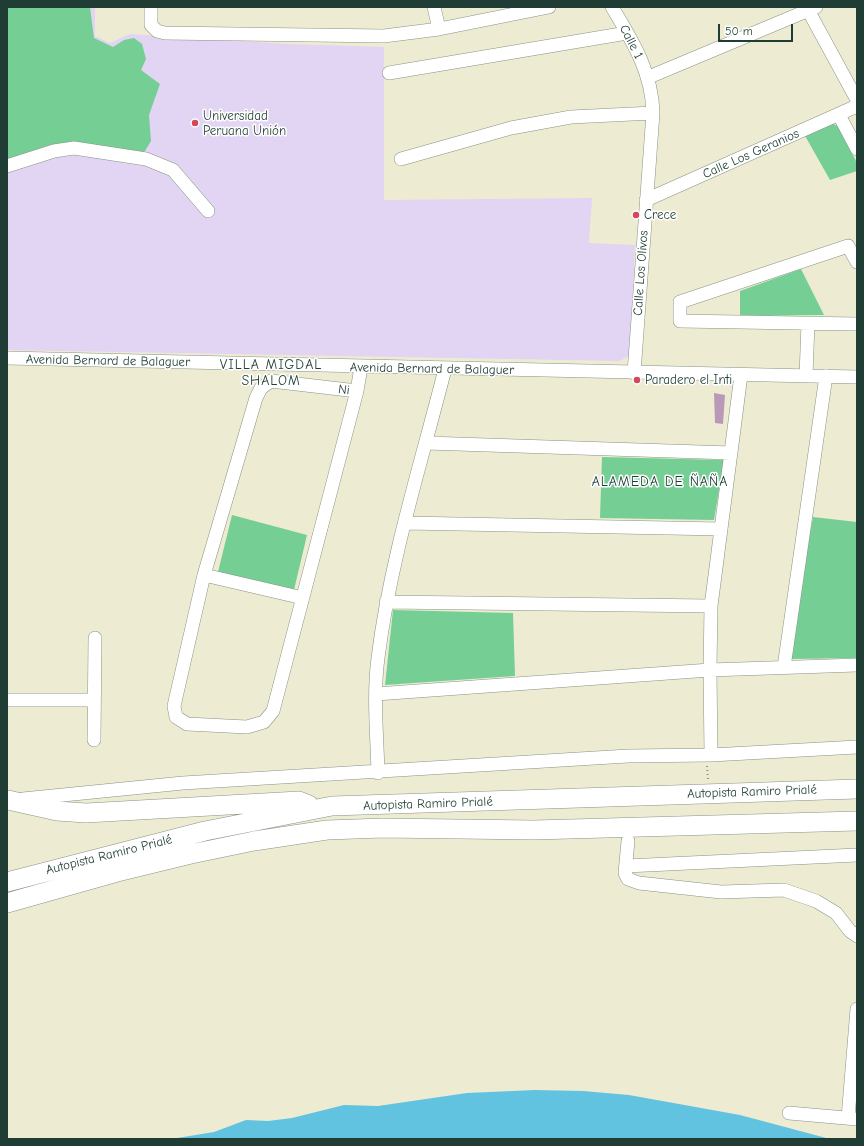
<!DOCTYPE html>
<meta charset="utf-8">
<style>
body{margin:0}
#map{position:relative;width:864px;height:1146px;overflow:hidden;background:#eeebd3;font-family:"Comic Neue",sans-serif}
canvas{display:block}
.frame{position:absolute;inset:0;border:8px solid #1f3d34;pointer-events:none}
.scale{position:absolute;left:718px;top:24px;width:75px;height:18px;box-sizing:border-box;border:2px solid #1f3d34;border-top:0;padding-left:5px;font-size:12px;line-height:14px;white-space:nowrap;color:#1f3d34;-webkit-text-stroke:3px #fff;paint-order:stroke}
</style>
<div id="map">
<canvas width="864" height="1146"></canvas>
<div class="frame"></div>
<div class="scale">50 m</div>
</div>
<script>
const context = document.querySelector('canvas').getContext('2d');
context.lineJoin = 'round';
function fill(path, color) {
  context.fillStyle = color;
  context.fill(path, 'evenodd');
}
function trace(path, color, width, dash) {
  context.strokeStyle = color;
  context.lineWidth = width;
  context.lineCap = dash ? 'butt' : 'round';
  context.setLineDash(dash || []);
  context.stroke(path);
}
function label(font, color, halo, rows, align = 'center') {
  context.font = font + ' "Comic Neue",sans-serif';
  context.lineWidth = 3;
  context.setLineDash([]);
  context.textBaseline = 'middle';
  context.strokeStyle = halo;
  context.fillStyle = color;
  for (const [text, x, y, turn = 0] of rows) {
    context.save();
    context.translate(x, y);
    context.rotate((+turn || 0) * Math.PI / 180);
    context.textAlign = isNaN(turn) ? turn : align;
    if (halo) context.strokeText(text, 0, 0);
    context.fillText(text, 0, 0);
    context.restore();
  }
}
fill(new Path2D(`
 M7 7H95V36L110 43 130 34 288 44 384 47V200L592 198 589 243 635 245 630 355 620 361 7 350Z`), '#e2d4f3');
fill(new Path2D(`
 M7 7H90L94 38 113 47 124 40 134 38 142 44 146 59 141 70 160 84 149 115 151 141 145 151 137 154 88 146 7 163Z
 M831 123 838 126 857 163V171L830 180 804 134Z
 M801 269 824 315 740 316V291Z
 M602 457 724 460 714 520 600 518Z
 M232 515 307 535 294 590 218 572Z
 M813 517 857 522V658L792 659 791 640Z
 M393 610 513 613 515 676 385 685Z`), '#75cf95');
fill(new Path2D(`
 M535 1090 583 1091 629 1095 740 1115 830 1139H171L214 1132 246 1120 268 1121 292 1118 344 1105 378 1106 467 1093Z`), '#62c3e0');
fill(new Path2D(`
 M714 393 725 395 723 424 715 423Z`), '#ba98ba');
const minor = new Path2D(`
 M151 7V25L157 31 165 33 384 36 439 29 549 7
 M434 7 439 29
 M612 7C633 42 652 72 653 113L634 373
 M808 10 857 100
 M389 73 627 33
 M649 77 816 7
 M839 115 857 149
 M401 159 511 128 571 117 653 113
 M7 166 54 151 74 148 146 159 173 170 208 211
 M646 200 857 106
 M857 262 848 246 680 302V321L857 324
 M7 358 857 377
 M806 376 808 323
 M357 391 271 381 261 388 256 398 204 575 174 706 176 717 187 724 247 727 264 722 273 711 357 391 361 367
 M426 443 731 453
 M406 523 721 529
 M204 575 303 598
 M386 602 711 606
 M784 667 826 376
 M376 694 710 670 857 665
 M7 700H93
 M94 740 95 638
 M711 755 710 670 711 606 741 375
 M378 773C377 735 373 695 378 658 390 560 421 464 445 369
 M23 799 183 783 628 756 711 755 857 747
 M628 841 625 873 628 879 639 883 721 892 784 890 816 901 836 913 850 931 857 936
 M626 866 857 855
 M789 1113 857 1119
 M848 1118 857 1009`);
const highway = new Path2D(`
 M8 800 57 811 86 813 299 801 309 805
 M7 882 205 831 332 806 857 789
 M7 903 117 872 191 854 254 841 327 830 383 828 534 830 857 821`);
trace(minor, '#869484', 14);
trace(highway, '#869484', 20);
trace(new Path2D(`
 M707 766 708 779`), '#869484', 2, [1, 3]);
trace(minor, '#fff', 13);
trace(highway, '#fff', 19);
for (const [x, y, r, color] of [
 [195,123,4,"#d1495b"],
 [636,215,4,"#d1495b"],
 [637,380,4,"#d1495b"]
]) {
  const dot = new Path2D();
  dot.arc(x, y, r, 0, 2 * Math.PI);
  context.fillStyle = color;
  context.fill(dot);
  trace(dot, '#fff', 1.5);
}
label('13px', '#1f3d34', '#fff', [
 ["Calle 1",631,42,63],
 ["Calle Los Geranios",751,154,-24],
 ["Calle Los Olivos",641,273,-86],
 ["Avenida Bernard de Balaguer",108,361,1],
 ["Avenida Bernard de Balaguer",432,369,1],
 ["Ni",344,390,7],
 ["Autopista Ramiro Prialé",752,792,-2],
 ["Autopista Ramiro Prialé",428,804,-2],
 ["Autopista Ramiro Prialé",109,855,-14]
]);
label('13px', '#1f3d34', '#fff', [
 ["Universidad",203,116],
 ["Peruana Unión",203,131],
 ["Crece",644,215],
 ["Paradero el Inti",645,380]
], 'left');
context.letterSpacing = '1px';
label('14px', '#1f3d34', '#fff', [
 ["VILLA MIGDAL",271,365],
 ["SHALOM",271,381],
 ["ALAMEDA DE ÑAÑA",660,482]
]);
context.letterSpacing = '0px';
</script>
